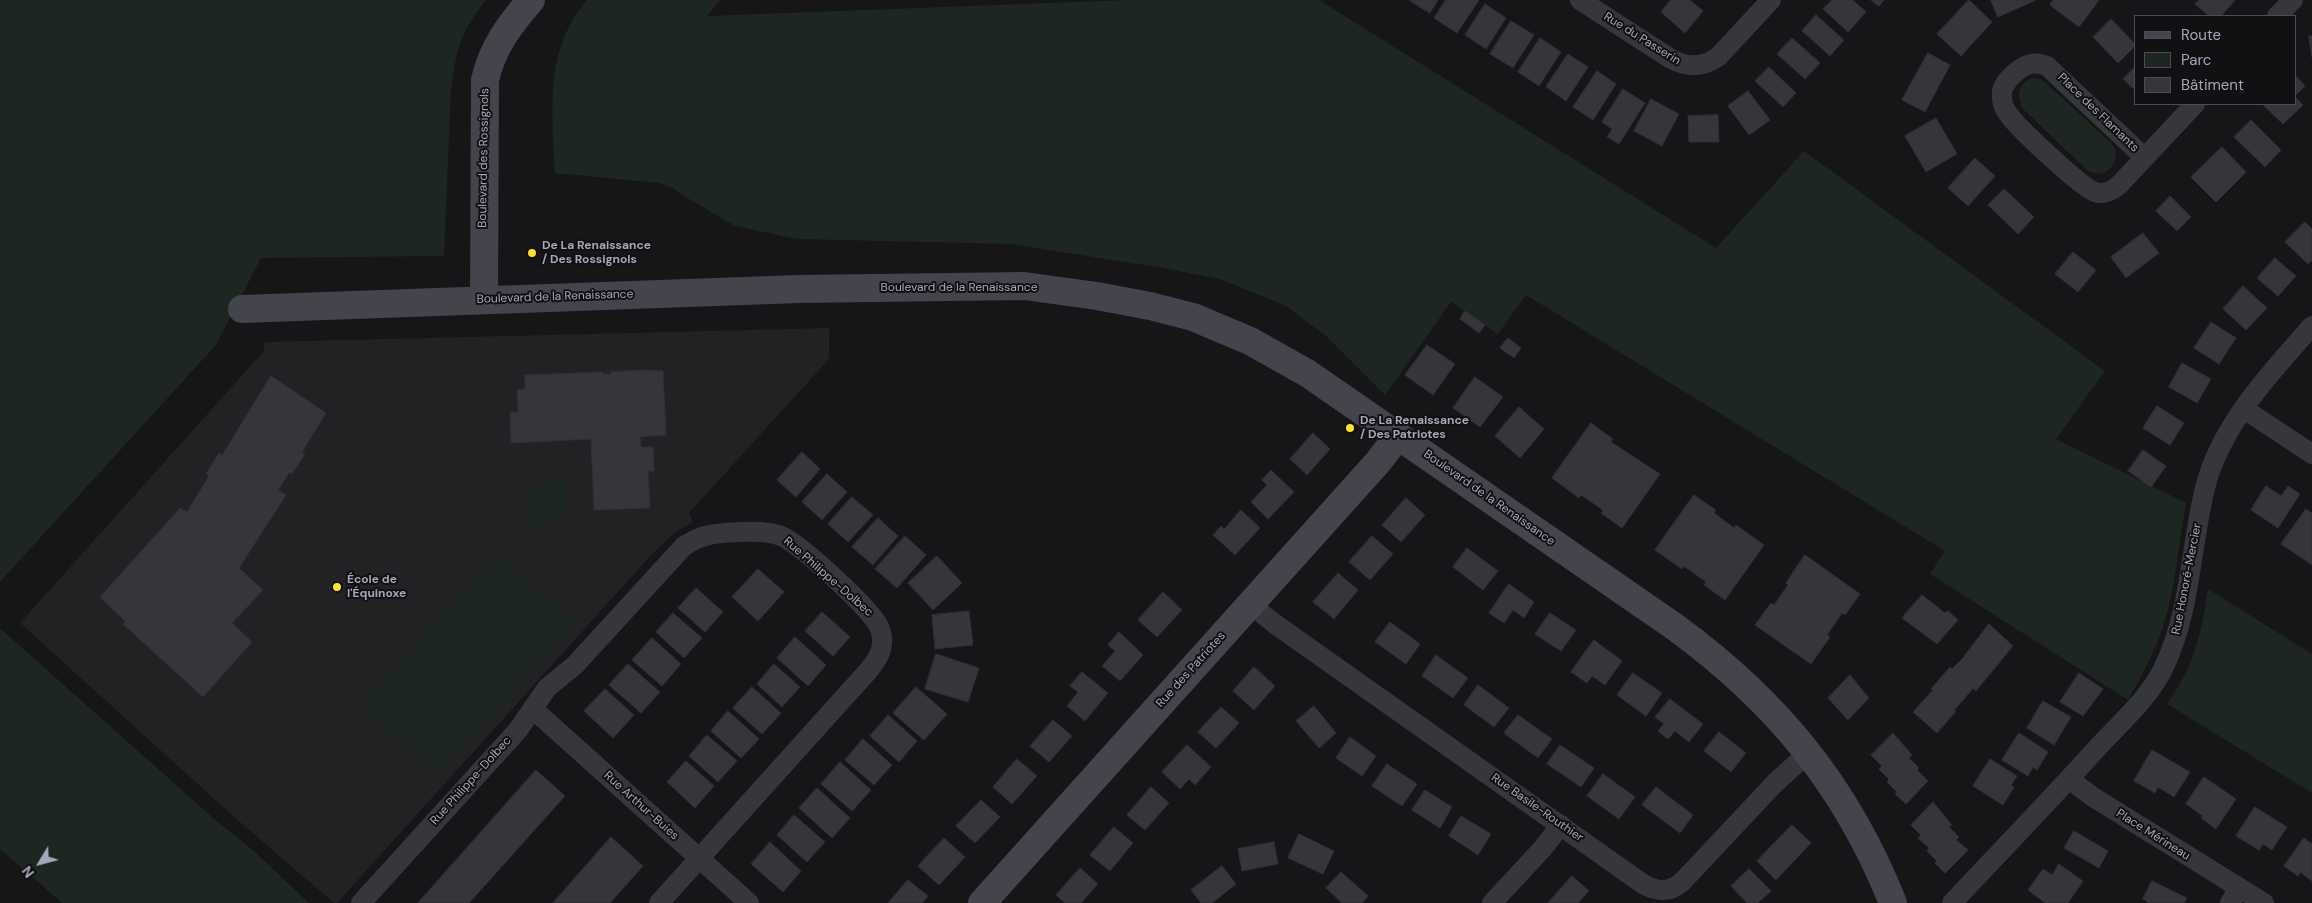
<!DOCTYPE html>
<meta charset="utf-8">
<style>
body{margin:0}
#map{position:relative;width:2312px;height:903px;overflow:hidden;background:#161517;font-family:"DM Sans",sans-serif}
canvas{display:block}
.legend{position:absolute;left:2134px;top:15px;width:162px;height:90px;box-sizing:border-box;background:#111012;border:1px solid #4d4c55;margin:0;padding:6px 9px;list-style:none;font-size:15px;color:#a6a7b9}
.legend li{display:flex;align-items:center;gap:10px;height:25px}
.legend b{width:25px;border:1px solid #4d4c55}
.north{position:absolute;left:15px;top:838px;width:50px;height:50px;-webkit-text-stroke:4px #111012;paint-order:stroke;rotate:233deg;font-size:14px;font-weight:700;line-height:20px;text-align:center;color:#a6a7b9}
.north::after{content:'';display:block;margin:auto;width:18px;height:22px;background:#a6a7b9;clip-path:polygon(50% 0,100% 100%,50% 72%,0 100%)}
</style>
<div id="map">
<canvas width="2312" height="903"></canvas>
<ul class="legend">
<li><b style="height:6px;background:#44444d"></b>Route</li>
<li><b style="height:14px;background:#1d2620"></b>Parc</li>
<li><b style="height:14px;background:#363539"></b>Bâtiment</li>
</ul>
<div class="north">N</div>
</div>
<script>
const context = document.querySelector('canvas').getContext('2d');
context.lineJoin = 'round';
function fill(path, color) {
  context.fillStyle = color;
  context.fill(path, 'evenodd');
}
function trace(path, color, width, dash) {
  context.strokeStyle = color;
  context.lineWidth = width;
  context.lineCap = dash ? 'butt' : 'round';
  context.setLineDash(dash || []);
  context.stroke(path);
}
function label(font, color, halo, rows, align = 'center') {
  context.font = font + ' "DM Sans",sans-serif';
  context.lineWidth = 4;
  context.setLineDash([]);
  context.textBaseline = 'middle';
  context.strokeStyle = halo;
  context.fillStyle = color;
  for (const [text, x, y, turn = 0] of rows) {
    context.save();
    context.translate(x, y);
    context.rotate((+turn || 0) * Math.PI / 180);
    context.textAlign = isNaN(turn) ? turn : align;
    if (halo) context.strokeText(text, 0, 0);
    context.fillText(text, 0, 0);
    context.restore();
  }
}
fill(new Path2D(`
 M829 328V359L689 513 693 522 677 531 654 552 337 903H334L233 816 20 623 263 352 265 342Z`), '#222124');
fill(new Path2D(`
 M0 0H486C459 34 457 48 451 90L444 256 261 258 216 345 0 582Z
 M587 0H720L707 16 1126 0H1319L1716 248 1804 151 2105 371 2056 439 2186 503C2179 543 2176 585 2164 624 2155 651 2142 676 2128 700L1930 574 1945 551 1526 295 1498 334 1451 302 1385 395 1327 337 1286 306 1220 279 1163 268 1011 244 797 239 735 226 682 195 673 188 659 183 555 173C552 112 544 49 587 0Z
 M2032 78 2040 79 2046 83 2113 145C2120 159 2114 167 2102 174L2089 172 2024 110C2016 98 2017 84 2032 78Z
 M565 482 566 511 561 512 562 520H556V524L529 526 527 485Z
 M497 554 576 624 436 776 361 705Z
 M2208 589 2312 654V793L2167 704C2194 665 2201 636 2208 589Z
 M0 628 212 817 254 851 309 903H62L0 849Z`), '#1d2620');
const building = new Path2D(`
 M1409 0H1438L1430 13Z
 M1446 0H1479L1457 33 1434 18Z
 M1671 0H1690L1703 11 1685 33 1661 12Z
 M1832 0H1853L1866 12 1848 32 1823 9Z
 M1871 0H1884L1879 6Z
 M1969 0 1992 22 1961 56 1937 34Z
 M1991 0H2036L1998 17Z
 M2053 0H2099L2079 27 2050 5Z
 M2199 0H2235L2221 16H2209L2195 4Z
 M1485 4 1506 18 1486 49 1465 35Z
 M1816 15 1844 40 1830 56 1802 31Z
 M2111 19 2136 45 2118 63 2093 37Z
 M1511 21 1534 35 1513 68 1490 54Z
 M2309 36H2312V57Z
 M1540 38 1561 52 1539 86 1518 72Z
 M1792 38 1820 63 1805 79 1777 54Z
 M1928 53 1950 65 1925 112 1902 100Z
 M1568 54 1588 67 1566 101 1546 87Z
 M2136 66V91L2123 79Z
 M1769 67 1796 93 1783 107 1755 81Z
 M1597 71 1616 84 1593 120 1573 107Z
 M2296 76 2305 86 2296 95Z
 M1623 89 1645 103 1619 144 1607 137 1612 129 1602 122Z
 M1748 91 1770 120 1749 135 1728 106Z
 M2296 98 2303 105 2283 124 2262 104H2296Z
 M1651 99 1679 114 1662 146 1634 131Z
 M1718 115 1719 142H1689L1688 116Z
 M1936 118 1957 154 1926 172 1905 136Z
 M2251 120 2281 150 2265 167 2234 137Z
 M2222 147 2246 172 2216 202 2191 177Z
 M1975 158 1995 176 1968 206 1948 188Z
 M2004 189 2034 217 2018 234 1988 205Z
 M2170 196 2191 217 2177 231 2156 211Z
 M2305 222 2312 229V260L2308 264 2285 242Z
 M2143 233 2159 253 2126 278 2111 257Z
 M2073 252 2096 270 2078 292 2055 274Z
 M2275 258 2296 276 2278 296 2257 278Z
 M2243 286 2267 308 2246 330 2223 309Z
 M1465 311 1485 325 1479 333 1460 319Z
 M2211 322 2236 338 2219 364 2194 348Z
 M1508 338 1521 348 1514 358 1500 348Z
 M1427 345 1455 364 1433 395 1405 375Z
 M2182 363 2211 379 2197 403 2169 387Z
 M643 370 663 371 666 435 640 437 641 447H653L654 471H648L650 508 594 510 591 439 511 443 510 412H518L517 390 525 389V375L603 372V374H611V372Z
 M271 376 326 413 302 452 305 454 292 474 289 473 278 490 286 495 239 568 263 590 232 623 252 642 203 697 123 624 125 621 100 597 180 508 187 512 209 476 206 474 219 453 222 455Z
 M1475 377 1503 397 1480 427 1453 408Z
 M2157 406 2184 423 2170 445 2143 428Z
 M1519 407 1544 429 1520 458 1495 436Z
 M1591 423 1613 439 1611 442 1660 474 1622 528 1601 513 1603 510 1581 495 1579 498 1552 478Z
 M1313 433 1330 449 1307 475 1290 459Z
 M2143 450 2166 466 2151 487 2128 471Z
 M802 452 820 469 796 497 777 480Z
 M1271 470 1294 492 1268 519 1251 502 1267 485 1262 480Z
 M827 474 847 492 822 520 802 502Z
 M2266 486 2281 496 2288 486 2300 494 2278 528 2251 510Z
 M1694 495 1716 510 1714 513 1734 528 1736 525 1764 545 1725 600 1704 585 1706 582 1684 566 1682 569 1655 550Z
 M852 497 873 515 848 542 828 524Z
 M1406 498 1425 515 1401 542 1382 525Z
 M2306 509 2312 513V565L2281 544Z
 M1241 510 1260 528 1235 555 1213 535 1221 526 1224 529Z
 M878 518 898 536 873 565 852 547Z
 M905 536 926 555 897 588 875 569Z
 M1372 536 1393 554 1370 580 1349 562Z
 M1467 548 1498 571 1483 590 1453 567Z
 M1805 555 1860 594 1845 615 1842 613 1827 635 1830 637 1811 664 1755 625 1771 603 1774 605 1788 585 1786 583Z
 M937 556 962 583 933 610 908 583Z
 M758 569 784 592 758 621 732 597Z
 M1338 573 1358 590 1334 619 1313 602Z
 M1509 584 1534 602 1524 618 1513 610 1504 623 1489 613Z
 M696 588 723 612 705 632 678 608Z
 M1163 592 1182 610 1157 637 1138 620Z
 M1922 595 1945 613 1948 611 1958 620 1937 644 1902 618Z
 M969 611 973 645 935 649 932 615Z
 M822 612 850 637 833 656 805 631Z
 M673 613 702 638 684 658 656 632Z
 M1550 613 1576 630 1561 651 1535 634Z
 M1390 622 1420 644 1406 664 1375 642Z
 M1989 624 2013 646 1976 691 1973 688 1964 699 1954 710 1956 711 1937 733 1913 712 1933 690 1931 689 1950 667 1952 669 1962 659Z
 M1119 632 1143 655 1120 681 1102 666 1115 651 1108 645Z
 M795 637 826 665 808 686 777 658Z
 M652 638 681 664 662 686 632 660Z
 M1594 640 1622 661 1605 685 1592 676 1587 683 1571 672Z
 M936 654 979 668 968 702 925 689Z
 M1436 655 1468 678 1453 698 1422 676Z
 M628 664 660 692 641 713 609 685Z
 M774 664 800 687 782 707 757 684Z
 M1254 667 1275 686 1254 710 1233 691Z
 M1082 672 1108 693 1085 721 1067 706 1078 692 1070 686Z
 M1633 673 1662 693 1646 716 1617 695Z
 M2079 673 2103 689 2083 716 2060 702Z
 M1850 675 1869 698 1848 720 1828 698Z
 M1478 685 1509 708 1494 727 1464 705Z
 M752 687 781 713 762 734 733 708Z
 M916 687 947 714 924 740 893 713Z
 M605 689 634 715 613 738 584 711Z
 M1670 699 1703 724 1689 742 1675 731 1668 739 1658 731 1664 724 1655 717Z
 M2043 701 2071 717 2054 745 2027 728Z
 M1314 706 1336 733 1319 748 1296 721Z
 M1221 707 1239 723 1216 748 1198 732Z
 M728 711 759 739 741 758 711 731Z
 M888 715 917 741 899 762 870 736Z
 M1518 715 1552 739 1538 758 1504 733Z
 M1053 720 1072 736 1049 762 1030 746Z
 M1719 732 1746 753 1731 772 1704 751Z
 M1893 733 1912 755 1909 758 1919 768 1917 770 1928 781 1906 804 1895 794 1897 792 1887 782 1889 779 1879 769 1882 766 1871 755Z
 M2019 733 2048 752 2037 770 2033 767 2028 776 2002 760Z
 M707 735 737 761 718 782 689 756Z
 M1350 737 1376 756 1362 776 1336 758Z
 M863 739 892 765 874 785 845 760Z
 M1187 745 1211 767 1195 785 1189 779 1180 789 1162 772Z
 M1560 745 1594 768 1581 787 1547 764Z
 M2152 750 2190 772 2174 797 2158 787 2155 793 2134 781Z
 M1017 759 1037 776 1012 804 993 787Z
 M1990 759 2017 776 2011 785 2014 787 2003 805 1973 786Z
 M686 761 714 786 695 808 667 782Z
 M840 762 871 790 852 811 821 784Z
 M1387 764 1417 784 1402 806 1372 786Z
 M536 770 565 796 469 903H418Z
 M1603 774 1635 797 1619 819 1587 796Z
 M2204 777 2236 799 2216 829 2201 818 2203 816 2186 804Z
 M1151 787 1169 803 1145 830 1127 815Z
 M1656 787 1693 815 1680 833 1642 805Z
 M817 788 850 818 832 838 799 808Z
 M1425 790 1452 807 1440 828 1412 810Z
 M981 800 1000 817 975 843 956 826Z
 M1933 802 1952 825 1949 827 1959 837 1956 840 1968 850 1945 873 1935 863 1937 861 1927 851 1929 848 1918 838 1921 835 1911 825Z
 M2255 807 2287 827 2272 850 2263 844 2259 850 2236 836Z
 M794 815 825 842 807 862 777 835Z
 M1461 816 1491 834 1478 855 1449 836Z
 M1792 825 1811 843 1776 880 1757 861Z
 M1114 827 1133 843 1110 871 1090 855Z
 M2074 831 2108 851 2099 868 2064 848Z
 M1299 834 1334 851 1323 874 1288 858Z
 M611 837 643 866 610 903H553Z
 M944 838 965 857 939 885 918 866Z
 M2304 838 2312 844V881L2300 872 2298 876 2284 866Z
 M770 842 801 871 783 892 751 864Z
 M1274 842 1278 864 1242 871 1238 849Z
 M2059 864 2083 881 2068 903H2045L2028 890 2043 869 2052 875Z
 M1222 866 1236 884 1212 903H1201L1191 890Z
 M1080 868 1098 884 1081 903H1065L1056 895Z
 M1749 869 1771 891 1758 903H1747L1731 886Z
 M1341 872 1368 896 1362 903H1342L1326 888Z
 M1572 876 1589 891 1578 903H1548Z
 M908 880 928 896 922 903H888Z
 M2152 881 2187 898 2184 903H2150L2143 899Z`);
fill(building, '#363539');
trace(building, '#302f34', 1);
trace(new Path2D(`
 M1580 0 1671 59C1688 68 1703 67 1718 57L1771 0
 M2277 16 2293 0
 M2144 157 2047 66C2034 61 2026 64 2016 72 2008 79 2000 87 2002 98 2002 104 2005 110 2009 115 2018 128 2082 188 2095 192 2104 195 2112 191 2119 185L2195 104
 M2244 409 2312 454
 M1250 604 1275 624 1643 884C1657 892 1669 893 1682 882L1775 783 1808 753
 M533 709 749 903
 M2069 779 2093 797 2264 903
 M361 903 518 730 547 688 575 665 684 546C691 542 697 538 705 536 721 532 765 529 781 536 798 542 875 612 880 629 886 646 879 658 868 671L659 903
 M1492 903 1543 848 1561 825
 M1952 903C2001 851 2051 799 2099 746 2121 722 2147 700 2162 671 2191 614 2190 549 2205 488 2220 426 2271 372 2312 326
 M2230 903 2239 888`), '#36363d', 20);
trace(new Path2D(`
 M484 300 485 80C492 48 510 24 531 0
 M242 309 799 289 1024 286 1097 296 1150 306 1193 317 1250 341 1307 373 1675 627C1776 701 1846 785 1893 903
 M982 903 1378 462 1398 436`), '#44444d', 28);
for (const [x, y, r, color] of [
 [532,253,5,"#ffe425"],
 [1350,428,5,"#ffe425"],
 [337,587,5,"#ffe425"]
]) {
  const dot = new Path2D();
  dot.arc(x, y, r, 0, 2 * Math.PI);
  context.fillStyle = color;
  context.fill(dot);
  trace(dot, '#111012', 2);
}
label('12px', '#a6a7b9', '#111012', [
 ["Rue du Passerin",1642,39,32],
 ["Place des Flamants",2098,113,44],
 ["Boulevard des Rossignols",484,158,-89],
 ["Boulevard de la Renaissance",959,288],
 ["Boulevard de la Renaissance",555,297,-2],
 ["Boulevard de la Renaissance",1489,498,35],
 ["Rue Philippe-Dolbec",828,577,41],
 ["Rue Honoré-Mercier",2187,579,-79],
 ["Rue des Patriotes",1191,670,-48],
 ["Rue Philippe-Dolbec",471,781,-48],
 ["Rue Arthur-Buies",641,806,42],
 ["Rue Basile-Routhier",1537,808,35],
 ["Place Mérineau",2153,835,32]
]);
label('bold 12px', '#a6a7b9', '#111012', [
 ["De La Renaissance",542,246],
 ["/ Des Rossignols",542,260],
 ["De La Renaissance",1360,421],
 ["/ Des Patriotes",1360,435],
 ["École de",347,580],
 ["l'Équinoxe",347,594]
], 'left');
</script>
